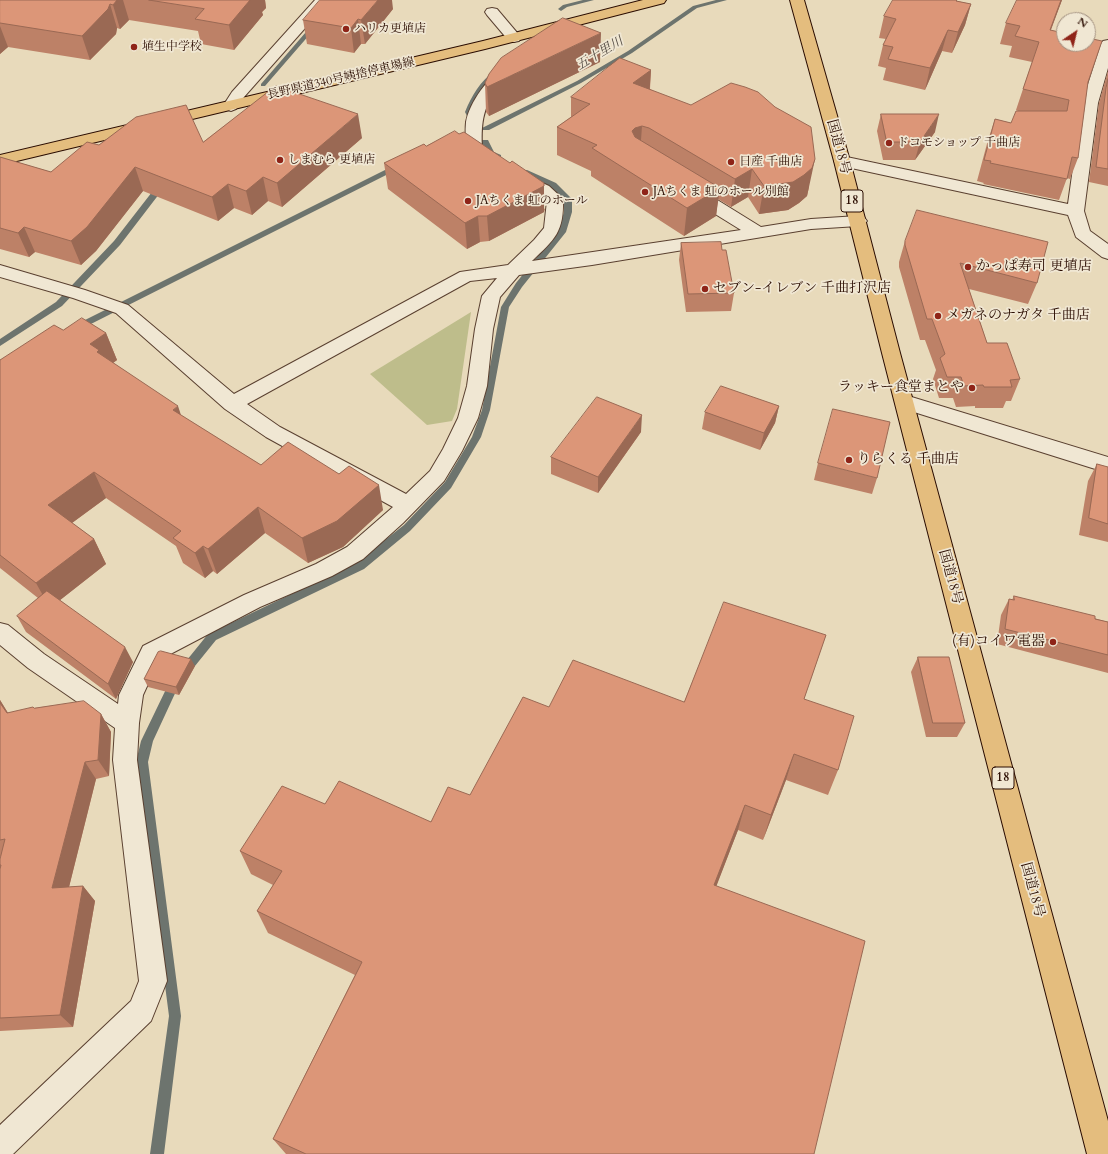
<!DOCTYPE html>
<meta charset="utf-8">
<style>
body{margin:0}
#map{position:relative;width:1108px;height:1154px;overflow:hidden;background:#e8dabb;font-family:Cardo,serif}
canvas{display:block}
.north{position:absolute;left:1056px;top:12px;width:40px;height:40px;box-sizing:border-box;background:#f0e7d3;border:1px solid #a18f7f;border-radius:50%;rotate:35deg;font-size:11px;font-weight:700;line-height:16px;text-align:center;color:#2a0c01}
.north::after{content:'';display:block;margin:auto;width:14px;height:18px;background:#8f2418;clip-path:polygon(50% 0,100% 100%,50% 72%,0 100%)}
</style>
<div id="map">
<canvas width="1108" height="1154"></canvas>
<div class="north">N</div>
</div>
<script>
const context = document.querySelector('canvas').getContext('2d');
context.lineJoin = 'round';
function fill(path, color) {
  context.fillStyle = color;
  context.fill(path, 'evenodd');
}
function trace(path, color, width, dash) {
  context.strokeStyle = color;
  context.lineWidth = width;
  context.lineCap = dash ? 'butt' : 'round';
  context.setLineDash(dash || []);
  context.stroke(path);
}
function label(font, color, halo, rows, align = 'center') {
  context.font = font + ' Cardo,"Noto Serif JP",serif';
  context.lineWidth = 3.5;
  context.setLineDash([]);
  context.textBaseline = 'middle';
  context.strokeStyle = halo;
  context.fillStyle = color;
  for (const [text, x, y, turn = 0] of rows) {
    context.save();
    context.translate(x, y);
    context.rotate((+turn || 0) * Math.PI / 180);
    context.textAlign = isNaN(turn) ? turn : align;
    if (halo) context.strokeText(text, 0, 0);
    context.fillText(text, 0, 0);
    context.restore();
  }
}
fill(new Path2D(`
 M471 312 457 409 452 421 427 425 370 374Z`), '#bebd8b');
fill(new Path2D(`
 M583 0H594L567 7 561 11 558 9 563 5Z
 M716 0H727L697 8 632 53 581 83 489 130H483L482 128 577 81 628 51 693 6Z
 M312 25 317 26 265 86H261V84Z
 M494 71 499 72C487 85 475 98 473 116H467L465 112C472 95 480 82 494 71Z
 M482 140H488L494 152 501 155V159C490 160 486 150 481 142Z
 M395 165H398L402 167 79 330H73L72 328 73 326Z
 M521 170H527L556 183 572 199V212L566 232 522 287 509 307 490 410 481 437 451 488 410 531 364 569 216 640 178 687 153 741 148 762 181 1016 164 1154H150L169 1016 136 762 141 741 170 681 208 634 356 563 404 525 445 482 472 437 482 410 501 307 516 283 558 231 564 212V200L550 187 521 174Z
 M159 183H165L166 185 120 245 62 306 0 346V339L56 302 114 241Z`), '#6d746e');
const minor = new Path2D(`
 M315 0H330L244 97 236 109 231 111 226 109 223 106 232 92Z
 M492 8 497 9 519 35 521 38 519 41 514 42 509 41 487 15 485 12 487 9Z
 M1108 40V68L1098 103 1084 211 1090 231 1108 244V259L1102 257 1076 237 1068 215 842 166 836 164 834 161 836 158 842 156 1068 204 1082 103 1101 44 1103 41Z
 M507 69 512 70 514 73C510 80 502 85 496 91 482 108 481 127 482 148L497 161 495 164C484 167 472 159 466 150 466 141 465 131 466 122 469 104 489 73 507 69Z
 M518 172 549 186 563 199C564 232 555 239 532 261L741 230 686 196 684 192 686 188 692 187 698 188 761 227 811 219 858 216 864 217 867 221 864 225 858 226 811 229 592 265 519 275 500 297 493 329 487 386 478 418 462 451 444 481 403 523 363 559 332 576 260 607 159 660 143 695 139 723 137 760 167 981 151 1021 13 1154H0V1125L131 1001 139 981 113 760 115 728 28 668 0 645V623L8 625 44 654 118 704 119 695 143 646 244 595 316 564 347 547 393 507 266 437 225 409 116 313 73 298 0 277V265L85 290 128 305 234 394 460 272 508 265 534 240 544 228 547 201 537 194 512 180 510 177 512 174ZM497 278 482 296 475 329 467 386 458 418 443 449 430 471 406 494 280 427 247 404 470 281Z
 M905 395 1108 457V473L898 407 895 402 898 397Z`);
const major = new Path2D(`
 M643 0H666L664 3 485 49 0 165V155L483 41Z`);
const highway = new Path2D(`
 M790 0H804L850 161 900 353 1108 1121V1154H1087L882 353 834 161Z`);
trace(minor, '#5a4030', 2);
trace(major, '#2a0c01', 2);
trace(highway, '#2a0c01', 2);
fill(minor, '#f0e7d3');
fill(major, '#e4bd7e');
fill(highway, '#e4bd7e');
fill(new Path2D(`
 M0 0H265L266 8 262 12 263 15 234 50 201 44 198 31 129 20 120 29 117 28 116 34 90 60 8 47 0 54Z
 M1062 0 1051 30 1088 82 1078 158 1070 179 1067 178 1059 200 983 184 984 183 977 181 988 140 995 119 1011 123 1018 111 1016 110 1032 62 1009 57 1012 46 1000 44 1006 23Z
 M957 1 971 4 965 25 952 53 942 51 925 90 883 80 886 68 878 66 883 45 886 39 879 38 884 16Z
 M393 9 365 44H361L354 53 307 44 303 20Z
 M600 62 489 116 486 112 485 83Z
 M651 70 650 89 809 187 807 196 799 203 788 210 759 214 748 197 731 207 718 199 716 216 684 236 591 176V171L557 155V127L571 117V97Z
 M1108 71V186L1089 182 1099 103Z
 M881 114 935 132 915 160H883L877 131Z
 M362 138 282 207 268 201 252 215 234 208 218 221 143 191 96 251 81 265 35 252 29 257 0 249V157L51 172 99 145Z
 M426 146 545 209 544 212 489 241 480 242 467 249 388 189 384 163Z
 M905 241 1037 283 1028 304 969 289 987 343 1020 379 1011 401H1006L1003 408H975V406L956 407 953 398H939L933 379 936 370 925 340H920L899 267V262Z
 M681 243 722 250 734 293 731 311 686 312 679 260Z
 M63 330 106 333 117 360 113 363 182 416 261 465 383 510 343 547 308 563 265 533 217 574 213 571 205 578 183 563 176 546 106 498 72 523 94 539 106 564 60 600 133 662 116 699 26 632 17 616 38 598 0 568V360Z
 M779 406 775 423 760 450 702 429 705 412Z
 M641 432 598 493 551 474V457Z
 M818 463 877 478 872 494 814 480Z
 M1097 464 1108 467V542L1079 535 1088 481Z
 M1014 596 1108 622V673L997 644 1001 615 1009 599 1012 600Z
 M826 635 804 699 838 770 828 795 786 780 763 840 738 830 716 886 814 1154H286L273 1139 355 975 268 933 257 911 273 885 251 874 240 851 325 804 431 822 470 795 549 707 684 702Z
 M918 657 965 723 957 737H926L911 672Z
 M195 666 179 695 148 687 144 679Z
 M0 700 8 713 34 708 101 714 111 732 109 776 96 779 69 887 83 886 95 901 73 1027 0 1031V859L1 856H0Z`), '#bd8167');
fill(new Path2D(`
 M117 0H123L129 20 120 29 113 5Z
 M250 0H265L266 8 262 12 263 15 234 50 229 25Z
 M378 0H392L393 9 365 44 361 20Z
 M1061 0H1062L1043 50 1050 30Z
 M110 4 117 28 116 34 90 60 82 36Z
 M971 4 965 25 952 53 958 32Z
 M358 19 361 44 354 53 351 28Z
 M0 26 8 47 0 54Z
 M948 30 942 51 925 90 930 68Z
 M601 33 600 62 489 116 487 87Z
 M651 70 649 98 633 83Z
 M358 114 362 138 282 207 277 183Z
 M939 114 935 132 915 160 920 142Z
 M642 126 640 154 632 131 635 128Z
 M815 159 809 187 807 196 799 203 788 210 759 214 764 186Z
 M135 167 143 191 96 251 81 265 71 241Z
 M752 169 748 197 731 207 735 179Z
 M263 177 268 201 252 215 246 191Z
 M544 183V212L489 241 487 216Z
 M228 184 234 208 218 221 212 197Z
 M720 188 716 216 684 236 687 208Z
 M478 216 480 242 467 249 465 223Z
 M24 227 35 252 29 257 18 233Z
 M106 333 117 360 106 368 90 344Z
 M178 406 187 433 173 410Z
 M779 406 775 423 760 450 764 433Z
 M642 415 641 432 598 493V477Z
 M94 472 106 498 61 531 48 505Z
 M379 485 383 510 343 547 308 563 302 538Z
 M258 507 265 533 217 574 208 549Z
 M94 539 106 564 50 608 36 583Z
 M203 546 213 571 205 578 195 553Z
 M125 647 133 662 116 699 108 684Z
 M191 659 195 666 179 695 176 687Z
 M0 700 19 731 7 713 0 703Z
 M101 714 111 732 109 776 98 760Z
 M794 754 786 780 763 840 771 815Z
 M85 762 96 779 65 903 52 888Z
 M745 805 738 830 708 908 714 885Z
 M83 886 95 901 73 1027 60 1015Z`), '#9a6954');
const building = new Path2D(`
 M0 0H117L113 5 110 4 108 9 82 36 0 23Z
 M149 0H250L229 25 195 19 204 9Z
 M320 0H378L361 20 358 19 351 28 303 20Z
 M893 0H957L956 1 971 4 958 32 948 30 930 68 888 59 893 47 883 45 896 19 884 16Z
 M1017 0H1061L1050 30 1064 33V44H1088V38L1102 41 1088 82 1078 158 1072 157 1067 179 990 163 991 161 984 160 995 119 1011 123 1016 111H1067L1069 100 1023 89 1039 42 1015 36 1020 26 1006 23Z
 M563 18 601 33 487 87 485 83 489 74 501 58Z
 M620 58 651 70 633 83 691 105 731 83 745 87 758 92 775 107 811 127 815 159 812 168 804 175 793 182 764 186 752 169 735 179 649 128 642 126 635 128 632 131 635 137 720 188 687 208 592 148 597 145 557 127 590 104 571 97Z
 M1108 79V169L1096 167 1106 88Z
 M276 86 358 114 277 183 263 177 246 191 228 184 212 197 135 167 87 227 71 241 24 227 18 233 0 228V157L51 172 87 142 99 145 136 117 186 105 203 142Z
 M881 114H939L920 142H887Z
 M455 131 459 134 464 132 510 163 512 161 544 183V186L487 216H478L465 223 384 163 424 144 426 146Z
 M917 210 1048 242 1037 283 960 263 987 343H1007L1020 379 1010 380 1012 387H984L983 385 964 386 961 377H947L940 358 945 354 932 319H927L905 245V241Z
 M721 242 722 250H726L734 293 688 294 681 243Z
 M82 318 106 333 90 344 99 350 97 352 178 406 173 410 261 465 288 442 339 474 349 466 379 485 337 521 302 538 258 507 208 549 203 546 195 553 173 538 181 531 94 472 48 505 94 539 36 583 0 555V360L54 325 63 330Z
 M721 386 779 406 764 433 705 412Z
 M597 397 642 415 598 477 551 457Z
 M833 409 890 422 877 478 818 463Z
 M1097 464 1108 467V524L1089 518Z
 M47 591 125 647 108 684 17 616Z
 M1014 596 1095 616V619L1108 622V655L1005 629 1009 599 1014 600Z
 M724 602 826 635 804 699 854 716 838 770 794 754 771 815 745 805 714 885 865 941 814 1154H306L273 1139 362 962 257 911 282 871 240 851 282 786 325 804 339 781 431 822 448 787 470 795 523 697 549 707 573 660 684 702Z
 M161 651 191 659 176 687 144 679 158 652Z
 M918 657H949L965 723H933Z
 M84 701 101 714 98 760 85 762 52 888 83 886 60 1015 0 1018V869L1 865H0V859L5 839 0 840V703L7 713 33 707 34 708Z`);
fill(building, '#dc9678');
trace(building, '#9a6954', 1);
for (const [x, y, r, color] of [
 [346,29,4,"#8f2418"],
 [134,47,4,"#8f2418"],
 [889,143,4,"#8f2418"],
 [280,160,4,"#8f2418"],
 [731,162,4,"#8f2418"],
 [645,192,4,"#8f2418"],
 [468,201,4,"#8f2418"],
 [968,267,4,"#8f2418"],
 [705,289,4,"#8f2418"],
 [938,316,4,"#8f2418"],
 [972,388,4,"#8f2418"],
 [849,460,4,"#8f2418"],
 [1053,642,4,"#8f2418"]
]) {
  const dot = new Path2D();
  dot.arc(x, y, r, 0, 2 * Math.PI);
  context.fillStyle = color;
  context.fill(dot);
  trace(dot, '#f0e7d3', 1.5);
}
label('12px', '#2a0c01', '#f0e7d3', [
 ["ハリカ更埴店",354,29],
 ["埴生中学校",142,47],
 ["ドコモショップ 千曲店",897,143],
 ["しまむら 更埴店",288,160],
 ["日産 千曲店",739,162],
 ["JAちくま 虹のホール別館",653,192],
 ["JAちくま 虹のホール",476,201]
], 'left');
label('12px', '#2a0c01', '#f0e7d3', [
 ["長野県道340号姨捨停車場線",341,79,-13]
]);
label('italic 13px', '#514941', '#f0e7d3', [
 ["五十里川",600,54,-31]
]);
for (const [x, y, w] of [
 [852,201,22],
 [1003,778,22]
]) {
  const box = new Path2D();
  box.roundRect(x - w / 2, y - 11, w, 22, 3);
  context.fillStyle = '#f0e7d3';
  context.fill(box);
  trace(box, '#2a0c01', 1);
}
label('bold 13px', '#2a0c01', null, [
 ["18",852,201],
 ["18",1003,778]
]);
label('14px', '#2a0c01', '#f0e7d3', [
 ["国道18号",838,147,75],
 ["国道18号",950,577,75],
 ["国道18号",1032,890,75]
]);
label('14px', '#2a0c01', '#f0e7d3', [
 ["かっぱ寿司 更埴店",976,267],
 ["セブン-イレブン 千曲打沢店",713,289],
 ["メガネのナガタ 千曲店",946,316],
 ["ラッキー食堂まとや",964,388,"right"],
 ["りらくる 千曲店",857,460],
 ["(有)コイワ電器",1045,642,"right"]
], 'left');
</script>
